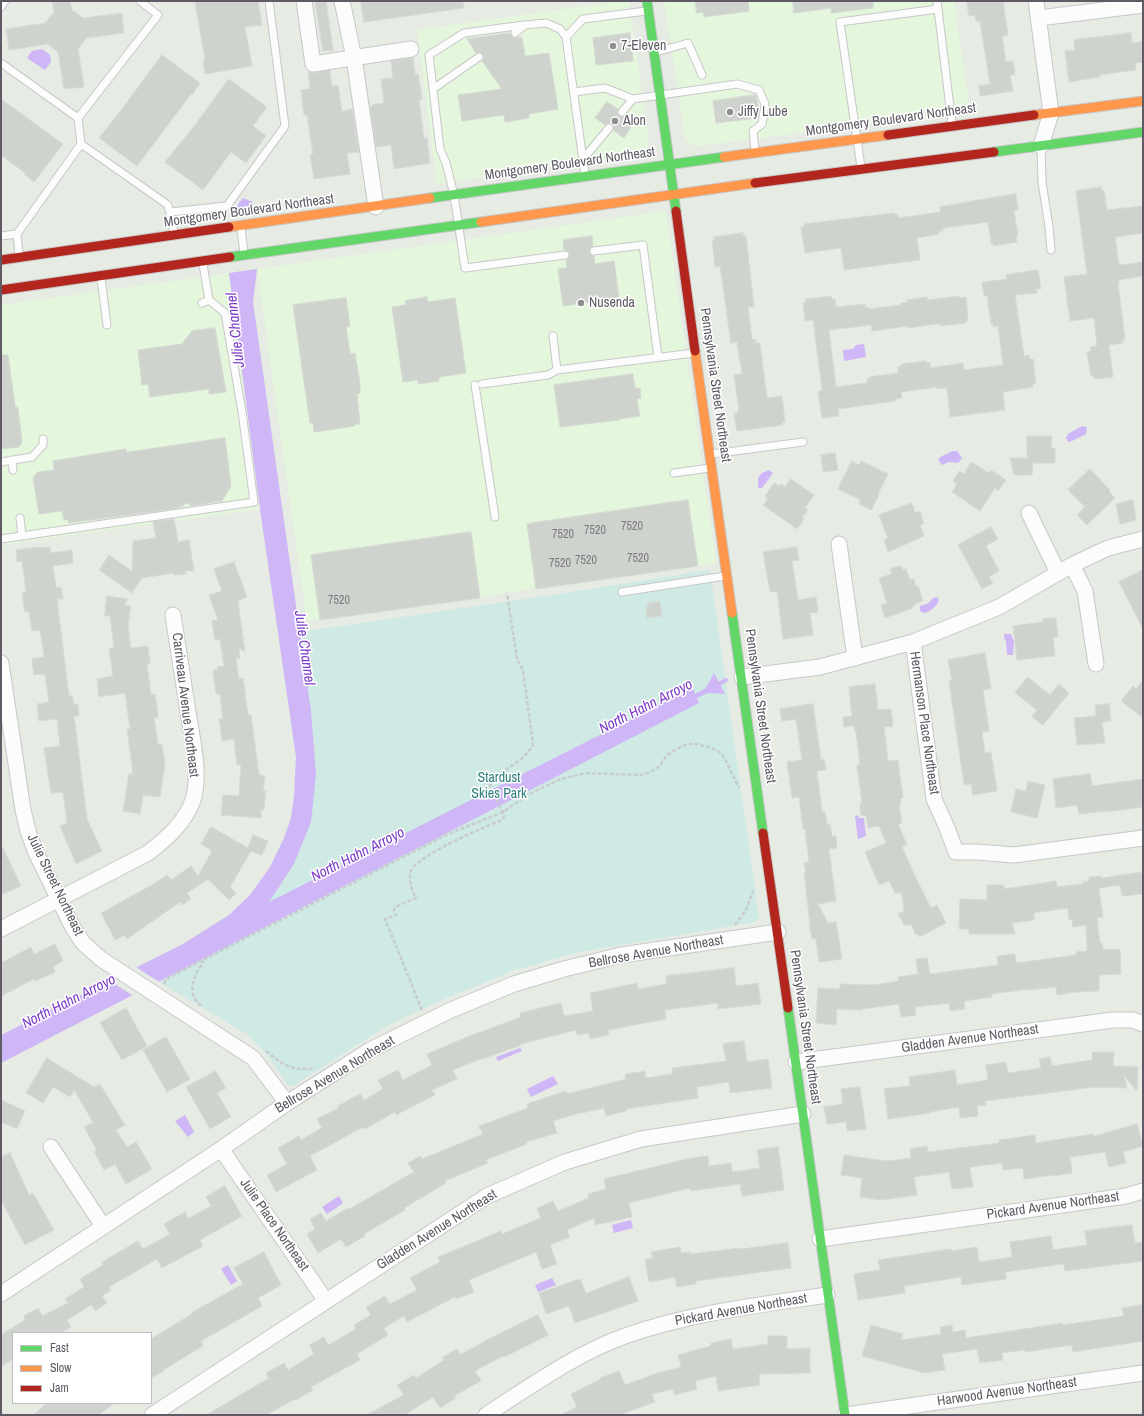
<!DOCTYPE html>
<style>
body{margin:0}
#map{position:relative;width:1144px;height:1416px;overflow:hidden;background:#e6ebe4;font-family:"Archivo Narrow",sans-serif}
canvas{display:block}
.frame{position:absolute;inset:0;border:2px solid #5f5a63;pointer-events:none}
.legend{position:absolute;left:12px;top:1332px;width:140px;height:72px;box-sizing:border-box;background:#fff;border:1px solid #bfbdc1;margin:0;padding:5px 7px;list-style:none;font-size:12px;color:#5f5a63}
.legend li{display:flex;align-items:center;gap:8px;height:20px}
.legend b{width:20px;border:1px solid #bfbdc1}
</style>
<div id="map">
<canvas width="1144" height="1416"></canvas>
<div class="frame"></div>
<ul class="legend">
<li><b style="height:5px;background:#63d668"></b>Fast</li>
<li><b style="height:5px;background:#ff974d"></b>Slow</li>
<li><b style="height:5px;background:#b3261e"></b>Jam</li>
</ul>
</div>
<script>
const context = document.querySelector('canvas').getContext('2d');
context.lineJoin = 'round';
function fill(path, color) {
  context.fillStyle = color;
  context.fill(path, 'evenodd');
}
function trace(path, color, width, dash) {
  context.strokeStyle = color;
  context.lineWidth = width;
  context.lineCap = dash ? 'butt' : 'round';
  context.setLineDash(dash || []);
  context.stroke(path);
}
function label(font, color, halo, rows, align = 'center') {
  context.font = font + ' "Archivo Narrow",sans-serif';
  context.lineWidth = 3;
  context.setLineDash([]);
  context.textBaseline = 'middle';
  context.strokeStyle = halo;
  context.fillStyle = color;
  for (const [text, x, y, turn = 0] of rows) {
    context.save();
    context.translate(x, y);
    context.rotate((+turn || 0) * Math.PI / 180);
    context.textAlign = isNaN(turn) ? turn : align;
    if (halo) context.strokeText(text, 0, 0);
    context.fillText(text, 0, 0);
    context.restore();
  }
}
fill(new Path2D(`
 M620 1H629L648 136 647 139 648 147 644 152 640 154 433 184 436 178 417 30Z
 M664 1H954L970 111 700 146H694L687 140 685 137Z
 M666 211 716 563 307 621 257 269Z
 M229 273 260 509 1 545V305Z`), '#e4f6dc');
fill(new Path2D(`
 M710 570 759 917 755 922 579 952 515 970 435 1003 385 1027 293 1086 288 1085 266 1054 247 1034 159 982 192 964 268 903 316 775 311 711 299 632 539 597Z`), '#cfe9e4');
fill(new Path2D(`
 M42 49 50 55 51 62 45 70 27 58 32 51Z
 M243 198 253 202 252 210 236 212 238 204Z
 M257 269 253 302 311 711 316 775 311 822 294 864 269 902 693 688 695 694 706 688 714 673 725 694 708 693 697 698 699 703 1 1063V1035L183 944 229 915 250 895 270 867 284 838 291 818 294 796 296 757 260 509 229 273Z
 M864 344 866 357 844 361 843 350 853 349 856 345Z
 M1082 426 1087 427 1086 434 1072 441 1068 442 1066 438 1068 434Z
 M953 451H957L962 458 958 463 949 462 942 465 938 459 942 456Z
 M769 470 773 473C772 474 764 486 762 488H759L758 487V478L762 473Z
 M937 597 939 600C937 606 930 612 924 613L920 611V606L929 603 933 598Z
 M1004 634H1011L1014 642 1013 655H1007L1006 641 1004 638Z
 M858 815 859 818H864L866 836 858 839 855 816Z
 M520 1048 522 1051 498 1061 496 1057Z
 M553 1076 558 1084 531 1097 527 1089Z
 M185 1115 194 1132 188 1137 175 1121Z
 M339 1196 343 1203 327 1214 322 1207Z
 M631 1220 633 1228 614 1233 612 1225Z
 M228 1265 237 1281 231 1285 221 1269Z
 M552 1278 556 1285 538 1292 535 1285Z`), '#ceb6f7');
fill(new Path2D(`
 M134 966 161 983 135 997 107 979Z`), '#e6ebe4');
trace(new Path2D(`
 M715 686 726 680`), '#ceb6f7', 4);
const building = new Path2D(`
 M52 1H70L72 10 83 18 122 13 124 33 86 38 78 49 84 87 64 89 58 52 48 44 9 50 6 29 45 23 54 12Z
 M195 1H258L262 25 245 27 252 66 205 74 203 61H205Z
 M315 1H326L333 50 323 51Z
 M361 1H463L464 8 364 22Z
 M695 1H748L749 11 704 17 703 12 697 13Z
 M793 1H873V8L831 13V8L794 13Z
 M967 1H1003L1008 35 1002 36 1006 62 1013 61 1015 75H1010L1013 91 980 96 979 86 990 84 980 21 976 22 975 15 969 16Z
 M510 33 514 38 522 37 525 56 549 53 558 109 529 114V118L505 122 504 115 462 121 458 95 502 89 482 61 484 57 483 54 479 52 476 53 467 39Z
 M630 33 633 61 596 65 593 38Z
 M1131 33 1132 43 1143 41V62L1135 63 1136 70 1099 75 1100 77 1069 82 1065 51 1075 50 1074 40Z
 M162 55 200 83 192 95 191 94 137 166 99 138 125 105Z
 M413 58 415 74H418L422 99 419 100 424 139 427 138 430 163 394 169 391 145 376 147 370 107 372 106V105L384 103 381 79 393 78 391 61Z
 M330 70 332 86 338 85 342 111 352 109 359 152 347 153 350 174 314 179 310 155 313 154 307 115H304L301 90 310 89 308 72 314 73Z
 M229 79 267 107 253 126 266 136 246 163 231 152 203 190 165 162 192 129Z
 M756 95 759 110 758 118 716 123 713 101Z
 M1 99 63 144 34 182 24 174 25 173 1 155Z
 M607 102 618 109 617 113 619 116 623 117 626 115 635 121 624 138 613 130 614 127 612 124 608 123 605 125 595 118Z
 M1101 187 1102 191 1104 190 1107 210 1143 206V233L1115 237 1119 265 1143 262V276L1119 280V283H1118L1125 339 1122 340 1123 343 1109 345 1113 377 1095 379 1094 376H1091L1087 352 1091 351 1090 347 1097 346 1094 318 1070 321 1064 277 1087 274 1076 191Z
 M1016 194 1018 210H1014L1018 236H1016L1017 242 993 246V243H991L988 222 943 228V231H939V234L917 238 920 260 844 270 841 248 805 253 801 227H804V224L894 213 895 215 898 214V218L940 212V207Z
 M743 233V236H746L754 307H748L752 340 756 339V343H760L767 398 782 396 785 422 782 423 783 425 737 431 734 413H738V409H739L734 375 742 374 737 342 731 343 720 266 715 267 712 240 715 239 714 237Z
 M592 236 593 246 590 249 589 252 592 255 594 256 595 264 614 261 619 298 563 306 558 269 567 268 566 260 568 259 570 255 569 252 564 250 563 240Z
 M1038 270 1041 289H1036L1037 293 1015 295 1024 356 1029 355 1030 359H1033L1036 383 1033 384V387L1003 392 1005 410 950 417 947 388 937 389V387L901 392 902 398 895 399V401L838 409 839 416 822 418 818 392 821 391 822 389 813 320 805 321 803 303H806V299L831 296 832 300 835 299 836 307 865 304V308L869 307V309L901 305V303L908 302 907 300 927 297V300L959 296V298L966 297 968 321H965L966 323 940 326V324H936L908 328 907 326 872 331 871 325 829 330 836 387 867 383V379H870L869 377 898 373V367L901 366V364L926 361V363L930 362V368L963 363 964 370 1003 365 998 326 993 327V324H991L987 295 984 296 982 282 1007 279 1006 275Z
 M427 297 428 302 455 298 466 373 439 377V381L418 384V380L403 382 392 307 406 305 405 301Z
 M346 298 350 326 346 327 350 354 355 353 360 383V393L357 394 360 424H355V426L314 432 313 423H310L293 305Z
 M215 328 226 392 209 394V389L150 397 148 384 142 385 138 350 182 344 192 331Z
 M1 355H8L15 406 18 408 22 442 19 447 1 449Z
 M633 374 635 388H640L641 398 637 399 640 416 619 419V420L560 427 554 385Z
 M1027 436H1052L1051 448H1055V463H1033L1032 475H1014L1010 458H1027Z
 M225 438 231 486 222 501 190 506 189 503 183 504 184 506 172 509 68 523V519L64 520 62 511 39 514 33 478 38 472 54 470 53 461 126 449 127 452Z
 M835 453 838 470 823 472 821 455Z
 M852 461 859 465 861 461 888 474 878 494 879 495 871 510 859 504 861 500 838 489Z
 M971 462 989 473 991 470 1006 480 998 491 995 488 980 511 952 492 957 484 953 481 959 471 964 474Z
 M1090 469 1110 490 1109 492 1115 498 1087 525 1077 515 1085 507 1068 490Z
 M791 479 814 495 805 508 808 510 802 518 804 519 797 529 763 505 768 499 765 496 774 483 780 486 781 484 785 487Z
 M688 500 698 566 536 589 527 524Z
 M1133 500 1136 520 1120 524 1116 504Z
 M912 503 915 513 920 511 924 524 920 525 924 536 888 552 884 540 888 538 879 515Z
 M174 519 178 542 189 540 194 571H185L186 574 174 575V573L142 578 131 594V592L99 570 109 555 132 571 133 541 156 538 153 522Z
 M991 527 998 539 986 546 999 571 989 577 993 583 982 589 958 545Z
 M471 532 480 598 320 620 311 555Z
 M43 547V548L50 547 51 553 72 550 73 563 53 566 56 588 61 587 63 599H57L69 696H72L74 705 78 704 79 716H74L87 819 102 851 76 864 60 826 67 823 63 792 51 793 44 748 60 746 57 719 39 721 37 704 49 702 45 674 34 675 32 659 44 657 40 630 32 631 29 611 25 612 22 593 26 592 22 561 17 562 16 550Z
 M797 547 799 560 792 561 798 600 816 597 818 612 810 613 813 635 783 639 777 591 770 592 763 552Z
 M234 562 247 597 238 601 245 652 239 648 240 658H236L239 679 243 678 248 715H251L259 775 265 776 263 791H266L264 810 261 809V818L221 815 223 795 239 796 241 764 237 765 234 739 222 741 219 719H223L220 694H216L213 670H218L217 667 224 666 220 639 215 640 212 621 218 620 209 595 222 591 214 569Z
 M901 566 903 570 906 569 910 580 914 579 916 587 918 586 923 601 914 604 915 605 912 606 913 608 885 618 881 605 887 603 879 578 892 574 890 569Z
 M1143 570V629L1119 582Z
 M107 596 128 599 124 605 131 606 128 625 131 648 148 646 150 664H147L151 695 155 694 158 717 154 718 158 745 162 744 165 764 160 797 143 795 140 814 123 811 129 774H133L127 729H130L125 693 99 697 97 679 113 676 109 649 114 648 110 616H105Z
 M660 602 662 616 647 618 646 606H649L648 603Z
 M1056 618 1058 637 1053 638 1055 656 1017 660 1013 626 1043 622V619Z
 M985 653 991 689 983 690 989 731 982 732 985 753 991 752 997 791 973 795 971 784 964 785 949 681 952 680 948 660Z
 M1028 677 1050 695 1059 684 1069 693 1043 725 1032 717 1037 710 1015 693Z
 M1143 680V718L1121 701 1133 686 1136 689Z
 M875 684 878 710 891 709 893 726 884 727 888 761 898 760 903 798 900 799 901 805H899L902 823 898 824 907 845 902 847 917 880 931 908 937 905 946 923 919 937 918 934 916 935 911 924 908 926 907 924 904 925 898 913 904 912 902 893H895L889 881 879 885 865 852 886 843 879 826 868 828 866 815 861 816 860 804 862 803 857 765H860L856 731H855L854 726 844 727 843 717 852 716 849 687Z
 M813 704 821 760 824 759 826 770 817 771 822 812H825L827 824H830L832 836H836L837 848 829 849 836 901 818 904 828 923 836 922 842 959 819 962 816 939H812L809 924H810L804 872H806L804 863 809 862 805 829H803L799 797 792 798 787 762 802 760 796 719 782 721 780 709Z
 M1109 704 1111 721 1102 722 1105 743 1077 745 1074 718 1096 716 1095 705Z
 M1090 774 1092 786 1143 779V807L1106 812V811L1079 814 1077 805 1056 808 1053 779Z
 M1028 781 1045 785 1037 818 1011 812 1016 789 1026 791Z
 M211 827 248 848 253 835 268 841 262 855 251 851 230 887 236 893 229 900 208 879 187 893 191 899 182 905 180 902 127 939 125 935 115 940 101 913 152 885 167 875 171 880 191 866 198 876 212 851 201 844Z
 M1 844 21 886 1 895Z
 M1143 872V894L1122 896 1120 885 1099 888 1103 917 1097 918 1100 943H1102L1103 950 1120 949 1121 974 1099 975V991L1076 992 1057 995 1056 987 1029 990V989L991 994 992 997 964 1001 965 1009 950 1011 949 1003 915 1007 916 1015 901 1017 899 1004 862 1009V1010L837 1009 836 1025 816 1023 818 988 840 989V984L873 985 899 981 898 977 918 974 916 959 927 958 930 974 998 965 997 956 1015 954 1016 963 1076 955V952L1087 951 1086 925 1073 927 1072 919 1069 920 1068 908 1034 913V920L1012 923 1015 934H969V929H959L960 899 987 900V885H1004V889L1056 881 1057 887 1083 884V882L1089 881V877L1101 876V878Z
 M55 944 63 961 53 967 55 972 35 981 34 979 1 996V963L31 947 34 954Z
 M734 968 736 986 758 983 761 1004 718 1009V1003L665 1010 666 1019 608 1030 609 1035 590 1039 588 1033 577 1035 576 1030 521 1044V1045L483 1059V1058L453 1070 457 1079 432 1090 435 1095 396 1115 395 1112 365 1129 363 1127 310 1156 317 1170 276 1192 267 1175 287 1164 278 1148 299 1136 301 1140 322 1128 317 1119 339 1108 338 1106 360 1094 364 1100 383 1089 378 1080 398 1070 403 1080 432 1065 427 1054 467 1037 521 1017 520 1013 561 1003 564 1016 593 1011 590 993 637 983 638 989 667 984 666 976Z
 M126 1008 147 1046 122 1060 100 1023Z
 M166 1037 190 1079 167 1092 143 1050Z
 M744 1041 747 1062 768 1059 772 1088 730 1093 729 1082 697 1087 698 1098 626 1109V1111L606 1116 604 1108 582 1113V1112L553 1121 557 1133 526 1142 527 1144 486 1160 488 1163 445 1181 446 1183 404 1208 405 1210 364 1234 365 1236 346 1247 341 1239 318 1253 307 1234 315 1229 310 1219 321 1213 326 1221 348 1208 349 1209 414 1172 408 1163 420 1156 422 1159 483 1134 479 1126 528 1108 527 1104 566 1091 567 1094 626 1079 625 1074 645 1071 646 1078 673 1074 672 1068 726 1061 723 1044Z
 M1093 1052H1114L1113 1066 1138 1067 1137 1091 1124 1076 1127 1088 1094 1087 985 1101 986 1105 977 1106 978 1116 960 1118 959 1107 930 1112V1113L888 1119 884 1089 910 1086 909 1077 955 1070 957 1085 988 1080 986 1065 1006 1062 1008 1073 1041 1068 1039 1059 1050 1057 1052 1066 1092 1060Z
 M47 1058 94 1087 100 1084 125 1125 116 1130 127 1147 136 1142 152 1169 126 1184 115 1164 104 1170 94 1152 97 1150 84 1127 93 1122 74 1090 70 1097 53 1087 43 1103 26 1093Z
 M216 1071 226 1088 217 1093 231 1117 210 1129 186 1087Z
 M860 1087 866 1129 847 1131 846 1122 827 1124 824 1107 843 1104 841 1089Z
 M1 1100 25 1111 17 1129 1 1122Z
 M1137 1124 1143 1146 1123 1152 1126 1163 1109 1167 1105 1152 1070 1157 1072 1173 1052 1176V1175L1024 1179 1023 1168 1003 1170 1002 1163 970 1167 973 1187 952 1189 949 1172 914 1177 917 1195 881 1200 860 1197 862 1178 841 1175 844 1155 887 1161 911 1158 910 1149 927 1146 928 1152 999 1143V1140L1035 1135 1036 1143 1093 1134 1094 1136Z
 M778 1147 784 1190 742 1196 740 1184 691 1191 690 1188 629 1203 632 1217 595 1225 594 1218 567 1230 570 1237 550 1245 557 1264 542 1269 536 1252 469 1280 474 1292 456 1299 455 1297 407 1322 404 1316 384 1328 388 1335 357 1354 360 1360 311 1387 313 1390 296 1400 295 1399 266 1415H206L269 1378 266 1373 284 1363 288 1370 314 1354 309 1345 324 1337 328 1345 356 1329 354 1325 371 1315 366 1307 385 1296 390 1304 417 1290 410 1278 440 1262 438 1257 501 1231 502 1234 541 1218 537 1208 553 1201 558 1211 589 1198 588 1194 606 1189 604 1179 691 1158 708 1156 709 1166 731 1163 732 1172 760 1168 757 1150Z
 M10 1153 29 1195 33 1193 54 1230 25 1245 1 1200V1158Z
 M225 1186 242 1216 200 1240 203 1246 162 1268 157 1259 109 1287 111 1290 102 1296 107 1303 95 1311 91 1305 67 1320 71 1327 61 1333H13V1359L1 1367V1335L25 1320 24 1316 38 1308 42 1316 68 1303 65 1299 84 1287 80 1279 103 1265 102 1262 138 1241 143 1249 170 1234 164 1224 185 1212 188 1219 211 1206 206 1197Z
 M1132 1225 1135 1243 1143 1242V1261L1065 1271 1064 1264 1005 1272 1006 1279 962 1285 961 1277 904 1286 905 1293 858 1300 854 1274 880 1270 878 1260 951 1249 952 1251 977 1247 979 1262 1012 1257 1010 1242 1051 1236 1053 1250 1087 1245 1085 1231Z
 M788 1243 791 1268 696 1281V1284L677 1287 675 1277 649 1282 645 1260 653 1258 651 1252 680 1247 681 1253 691 1252V1254L740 1248V1249Z
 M264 1252 281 1285 258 1298 262 1306 201 1341 203 1346 163 1370 164 1371 151 1378V1339L192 1314 191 1313 243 1284 234 1268Z
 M629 1277 638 1301 575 1323 569 1306 546 1314 539 1293 580 1279 586 1293Z
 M1143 1305V1341L1073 1352 1072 1345 1025 1352V1350L1002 1353 1003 1360 980 1363 977 1349 942 1354 945 1370 924 1373 862 1356 871 1325 903 1334 901 1340 941 1334 940 1327 952 1325 953 1332 965 1330 966 1338 1062 1323 1063 1325 1124 1316 1122 1308Z
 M538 1315 548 1335 504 1357 503 1356 475 1371 481 1381 454 1396 456 1398 440 1408 433 1397 404 1415H366L404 1395 397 1385 414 1375 416 1378 444 1360 443 1357 457 1349 460 1355 487 1340Z
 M768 1336H787V1349L810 1348V1373L759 1374 760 1385 718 1391 716 1376 695 1381 697 1389 674 1395 673 1389 652 1394 655 1402 619 1415H560L577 1407 571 1394 601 1379 600 1378 619 1371 625 1385 658 1373 681 1367 678 1355 711 1346V1343L731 1339 733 1349 768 1344Z
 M47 1403H115L98 1415H34Z`);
fill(building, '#cfd3ce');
trace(building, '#d6dad4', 1);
const lane = new Path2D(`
 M1 7 5 1
 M938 9 952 124
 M515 33 525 25 546 23 560 29 566 37 585 175
 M566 37 583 19 646 11
 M656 52 688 43 702 75
 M479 57 433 89 440 149 446 163 454 195 465 268 565 255
 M1 63 78 118
 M433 89 429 55 464 33 524 25
 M574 92 605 88 633 99
 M622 112 633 99 737 84 759 90 765 104 762 124 753 131 755 150
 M81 144 168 205 174 232
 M1041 147 1042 182 1049 227 1051 250
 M583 159 609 128
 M861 167 840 22 938 9 937 1
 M170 212 227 206 285 126 269 1
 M241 228 244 254
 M1 236 17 234
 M594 251 643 245 658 357
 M19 255 17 234 81 144 78 118 158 15 140 1
 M101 278 107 325
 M202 303 209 300 203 264
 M553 336 557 370
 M482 384 548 375 557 370 694 353
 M475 385 495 517
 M712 454 803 442
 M12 460 13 470
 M1 462 32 457 43 445V439
 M674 473 710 468
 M20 518 22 536
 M1 539 254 502 242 412 225 313 209 300
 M622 592 725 576`);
const street = new Path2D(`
 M304 1 313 64 411 49
 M342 1 354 58 376 207
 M1036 1 1051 113 1041 146
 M1039 18 1143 5
 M1029 513 1058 573
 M839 544 855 658
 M1072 565 1085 591 1096 664
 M913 642 934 799 947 828 956 852H977L1014 855 1143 838
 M1 663 23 810 28 831 36 853 72 926 83 943 101 959 253 1058 287 1103
 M742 677 820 667 913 642 999 607 1072 565 1108 548 1143 539
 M1 929 148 853C166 839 185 823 193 800 201 774 192 738 188 712 183 679 178 647 173 615
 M796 1062 1113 1020H1133L1143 1024
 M51 1147 103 1226
 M221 1149 326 1301
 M820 1239 1126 1196 1143 1191
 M1 1294 221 1149 287 1103 370 1050 451 1010 514 984 564 969 621 955 778 932
 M152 1415 487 1196 565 1162 641 1139 803 1114
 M486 1415C531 1386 575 1354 625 1336 690 1313 760 1305 827 1295
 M846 1415 1143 1373`);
const fast = new Path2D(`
 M647 1 676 211
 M994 152 1143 132
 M430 198 724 157
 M230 257 481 222
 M732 613 763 833
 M788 1008 845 1415`);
const slow = new Path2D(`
 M1034 115 1143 101
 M724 157 888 135
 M481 222 755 183
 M229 227 430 198
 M695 351 732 613`);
const jam = new Path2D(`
 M888 135 1034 115
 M755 183 994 152
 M676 211 695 351
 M1 260 229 227
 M1 290 230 257
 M763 833 788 1008`);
trace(lane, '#c7c8c8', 9);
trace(street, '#c7c8c8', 17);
trace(fast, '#c6c7c8', 11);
trace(slow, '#c6c7c8', 11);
trace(jam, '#c6c7c8', 11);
trace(new Path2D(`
 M735 925 746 910 753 891
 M164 984 166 979 448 834 503 812 529 794 561 779 586 773 643 775 652 771 660 766 667 755 677 749 687 744H696L712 748 722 754 726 761 739 788
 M201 1006C185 992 194 975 204 961
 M422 1010 385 919 396 915 394 910 395 907 416 898C412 890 408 881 411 871 416 856 486 826 502 820L504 817 503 812 489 787C500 767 521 766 533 745L523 670 517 659 507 593
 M266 1051C284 1065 291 1072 315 1068`), '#c7ccce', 2.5, [4, 2]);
trace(lane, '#fbfcfb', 7);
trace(street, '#fbfcfb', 15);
trace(fast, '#63d668', 9);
trace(slow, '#ff974d', 9);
trace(jam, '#b3261e', 9);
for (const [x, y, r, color] of [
 [613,46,4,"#8e8d90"],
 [730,112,4,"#8e8d90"],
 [615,121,4,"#8e8d90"],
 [581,303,4,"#8e8d90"]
]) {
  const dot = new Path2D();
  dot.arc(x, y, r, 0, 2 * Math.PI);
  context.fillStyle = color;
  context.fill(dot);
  trace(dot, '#fff', 1.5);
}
label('12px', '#7c7a7f', null, [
 ["7520",632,527],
 ["7520",595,531],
 ["7520",563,535],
 ["7520",638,559],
 ["7520",586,561],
 ["7520",560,564],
 ["7520",339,601]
]);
label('14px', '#5f5a63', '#fff', [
 ["7-Eleven",621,46],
 ["Jiffy Lube",738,112],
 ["Alon",623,121],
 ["Nusenda",589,303]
], 'left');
label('14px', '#5f5a63', '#fff', [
 ["Montgomery Boulevard Northeast",891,120,-8],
 ["Montgomery Boulevard Northeast",570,164,-8],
 ["Montgomery Boulevard Northeast",249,211,-8],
 ["Pennsylvania Street Northeast",715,385,82],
 ["Carriveau Avenue Northeast",185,705,83],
 ["Pennsylvania Street Northeast",760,706,82],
 ["Hermanson Place Northeast",924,723,82],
 ["Julie Street Northeast",55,885,64],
 ["Bellrose Avenue Northeast",656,952,-10],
 ["Pennsylvania Street Northeast",805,1027,82],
 ["Gladden Avenue Northeast",970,1039,-8],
 ["Bellrose Avenue Northeast",335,1075,-31],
 ["Pickard Avenue Northeast",1053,1206,-8],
 ["Julie Place Northeast",274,1225,55],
 ["Gladden Avenue Northeast",437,1230,-32],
 ["Pickard Avenue Northeast",741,1310,-10],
 ["Harwood Avenue Northeast",1007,1392,-8]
]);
label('14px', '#2f7f7d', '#fff', [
 ["Stardust",499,778],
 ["Skies Park",499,794]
]);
label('italic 15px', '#7c3dc8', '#fff', [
 ["Julie Channel",236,330,-96],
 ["Julie Channel",304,648,82],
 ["North Hahn Arroyo",646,707,-27],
 ["North Hahn Arroyo",358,855,-27],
 ["North Hahn Arroyo",69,1002,-27]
]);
</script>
